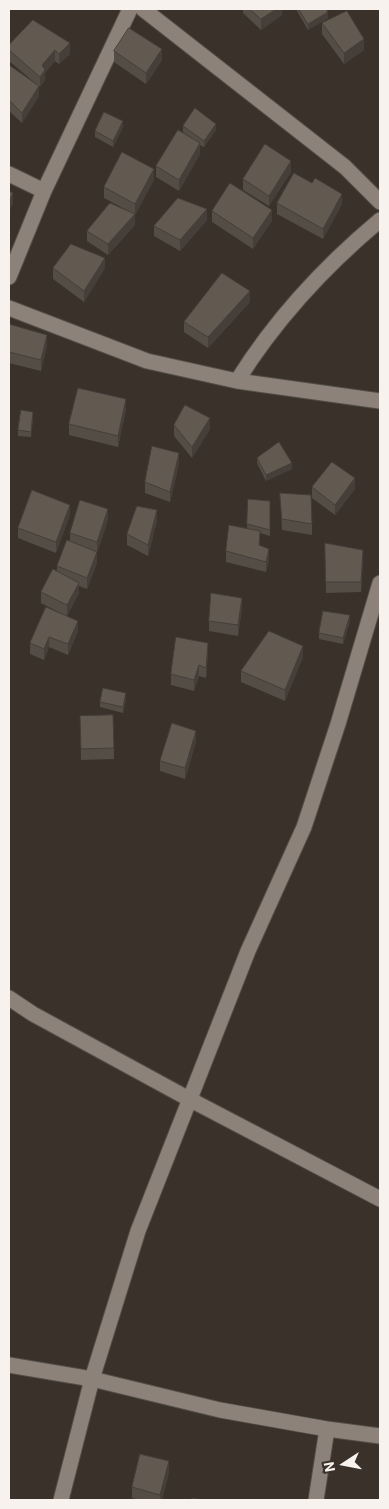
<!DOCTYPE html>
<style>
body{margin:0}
#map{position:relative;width:389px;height:1509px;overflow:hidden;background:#39312a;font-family:Roboto,sans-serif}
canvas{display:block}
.frame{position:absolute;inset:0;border:10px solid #f7f2ed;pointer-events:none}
.north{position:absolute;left:319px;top:1439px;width:50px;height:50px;-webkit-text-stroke:4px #39312a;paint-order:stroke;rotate:259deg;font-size:14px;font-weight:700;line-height:20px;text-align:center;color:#f7f2ed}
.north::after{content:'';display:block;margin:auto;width:18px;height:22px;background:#f7f2ed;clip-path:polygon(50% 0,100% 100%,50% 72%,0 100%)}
</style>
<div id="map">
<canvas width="389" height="1509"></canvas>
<div class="frame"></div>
<div class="north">N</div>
</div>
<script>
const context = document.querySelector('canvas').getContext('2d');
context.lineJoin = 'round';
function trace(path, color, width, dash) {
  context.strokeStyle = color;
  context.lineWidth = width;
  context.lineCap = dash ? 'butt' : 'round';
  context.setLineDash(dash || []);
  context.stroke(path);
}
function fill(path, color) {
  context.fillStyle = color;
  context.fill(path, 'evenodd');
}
const street = new Path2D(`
 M143 9 345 167 380 202
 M9 174 44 191
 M9 277 44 191 130 9
 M9 308 147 361 237 381 380 401
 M237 381C275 320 325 266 380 220
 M9 998 33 1014 189 1099 380 1199
 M9 1365 92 1379 220 1410 327 1429 380 1436
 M61 1500 92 1379 138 1231 248 951 304 827 338 724 380 583
 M316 1500 327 1429`);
trace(street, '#544d47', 17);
trace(street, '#8c8279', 15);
fill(new Path2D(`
 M243 9H282V15L261 30 243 13Z
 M297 9H326L328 18 308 30 297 11Z
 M33 20 70 54 59 64 55 61 45 73V80L40 87 39 86V96L22 123 9 111V65L35 83 9 61V45Z
 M322 23 364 50 344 64 322 34Z
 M114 51 162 60 146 84 114 62Z
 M183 126 216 130 204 147 200 145V154L179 191 156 177V166L186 135 183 132Z
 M123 127 113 147 95 137V131Z
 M291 172 269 206 243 190V179Z
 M154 180 135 215V214V225L108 255 87 241V231L134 214 104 198V187Z
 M277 203 342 204 323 239 277 214Z
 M212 211 272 221 253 249 212 222Z
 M207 220 180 251 154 236V226Z
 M53 268H105L84 302 53 279Z
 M380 274V287L379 286V276Z
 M250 302 208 348 184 332V322Z
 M9 324 47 346 41 371 9 363Z
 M126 410 118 447 69 435V424Z
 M33 418 31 437 18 436V430Z
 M174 425 210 429 192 458 174 436Z
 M257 458 292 469 266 481 257 463Z
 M179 464 170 502 145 493V482Z
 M312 487 355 489 335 515 312 498Z
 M280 493 312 524V535L282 530Z
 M248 499 270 501V536L260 533V545L269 560 266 572 226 562V551L247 529Z
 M70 515 56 553 18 538V528Z
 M108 520 97 553V563L87 589 79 586V593L67 616 78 631 68 655 49 647 44 660 30 654V643L64 615 41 603V592L57 571V566L70 542V533Z
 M157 521 148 556 127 545V534Z
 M325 543 363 561 361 592 326 593Z
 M242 608 238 636 209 631V621Z
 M350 621 343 644 319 639V633Z
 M208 653 206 678 199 676 194 691 171 685V674Z
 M303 657 285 701 241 682V671Z
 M126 699 123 713 100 707V702Z
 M80 716 114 748V759L81 760Z
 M196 742 185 779 160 771V761Z
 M169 1472 162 1500H141L132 1498V1487Z`), '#544d46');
fill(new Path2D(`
 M276 9H282V15L261 30V19Z
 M328 12V18L308 30V24Z
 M364 39V50L344 64V53Z
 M70 43V54L59 64V54Z
 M162 49V60L146 84V73Z
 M55 50V61L45 73V80L40 87V77L42 65Z
 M39 86V96L22 123V113Z
 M123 121V127L113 147V141Z
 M216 124V130L204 147V141Z
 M200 143V154L179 191V180Z
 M291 161V172L269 206V196Z
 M154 169V180L135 215V204Z
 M13 193V204L9 212V201Z
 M342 194V204L323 239V229Z
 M207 209V220L180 251V240Z
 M272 210V221L253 249V238Z
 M135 214V225L108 255V244Z
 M105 258V268L84 302V291Z
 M250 291V302L208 348V337Z
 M47 335V346L41 371V360Z
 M126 399V410L118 447V436Z
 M210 418V429L192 458V447Z
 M179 453V464L170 502V492Z
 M292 463V469L266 481V475Z
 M355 478V489L335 515V505Z
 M70 505V515L56 553V542Z
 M108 509V520L97 553V542Z
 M157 510V521L148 556V545Z
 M269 549V560L266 572V562Z
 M97 552V563L87 589V578Z
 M79 583V593L67 616V605Z
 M242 598V608L238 636V625Z
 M350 615V621L343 644V638Z
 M78 621V631L68 655V644Z
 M49 637V647L44 660V649Z
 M208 643V653L206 678V668Z
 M303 646V657L285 701V690Z
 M199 665V676L194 691V680Z
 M126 693V699L123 713V707Z
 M196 731V742L185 779V768Z
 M169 1461V1472L162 1500H160V1495Z`), '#453e39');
const building = new Path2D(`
 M250 9H276L261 19Z
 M299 9H326L328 12 308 24Z
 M347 11 364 39 344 53 322 23Z
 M33 20 70 43 59 54 55 50 42 65 45 70 40 77 9 50V45Z
 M129 28 162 49 146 73 114 51Z
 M9 65 39 86 22 113 9 100Z
 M195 108 216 124 204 141 183 126Z
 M104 112 123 121 113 141 95 131Z
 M178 130 200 143 179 180 156 166Z
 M265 144 291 161 269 196 243 179Z
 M122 152 154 169 135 204 104 187Z
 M294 173 312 183 315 178 342 194 323 229 277 203Z
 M230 183 272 210 253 238 212 211Z
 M9 191 13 193 9 201Z
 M178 198 207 209 180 240 154 226Z
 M110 203 135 214 108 244 87 231Z
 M71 244 105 258 84 291 53 268Z
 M222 273 250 291 208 337 184 322Z
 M9 324 47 335 41 360 9 352Z
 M78 388 126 399 118 436 69 424Z
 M185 405 210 418 192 447 174 425Z
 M21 410 33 412 31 432 18 430Z
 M279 442 292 463 266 475 257 458Z
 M152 446 179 453 170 492 145 482Z
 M332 462 355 478 335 505 312 487Z
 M32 490 70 505 56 542 18 528Z
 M280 493 311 495 312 524 282 519Z
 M248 499 270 501V530L247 524Z
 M80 500 108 509 97 542 70 533Z
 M137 506 157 510 148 545 127 534Z
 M229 525 260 531 259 545 269 549 266 562 226 551Z
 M67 540 97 552 87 578 57 566Z
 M325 543 363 550 361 582H326Z
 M53 569 79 583 67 605 41 592Z
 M211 593 242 598 238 625 209 621Z
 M46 607 78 621 68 644 49 637 44 649 30 643Z
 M323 611 350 615 343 638 319 633Z
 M269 631 303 646 285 690 241 671Z
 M176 637 208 643 206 668 199 665 194 680 171 674Z
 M103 688 126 693 123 707 100 702Z
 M113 715 114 748 81 749 80 716Z
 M172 723 196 731 185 768 160 761Z
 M140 1454 169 1461 160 1495 132 1487Z
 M192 1498 203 1500H191Z`);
fill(building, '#625951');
trace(building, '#453e39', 1);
</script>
